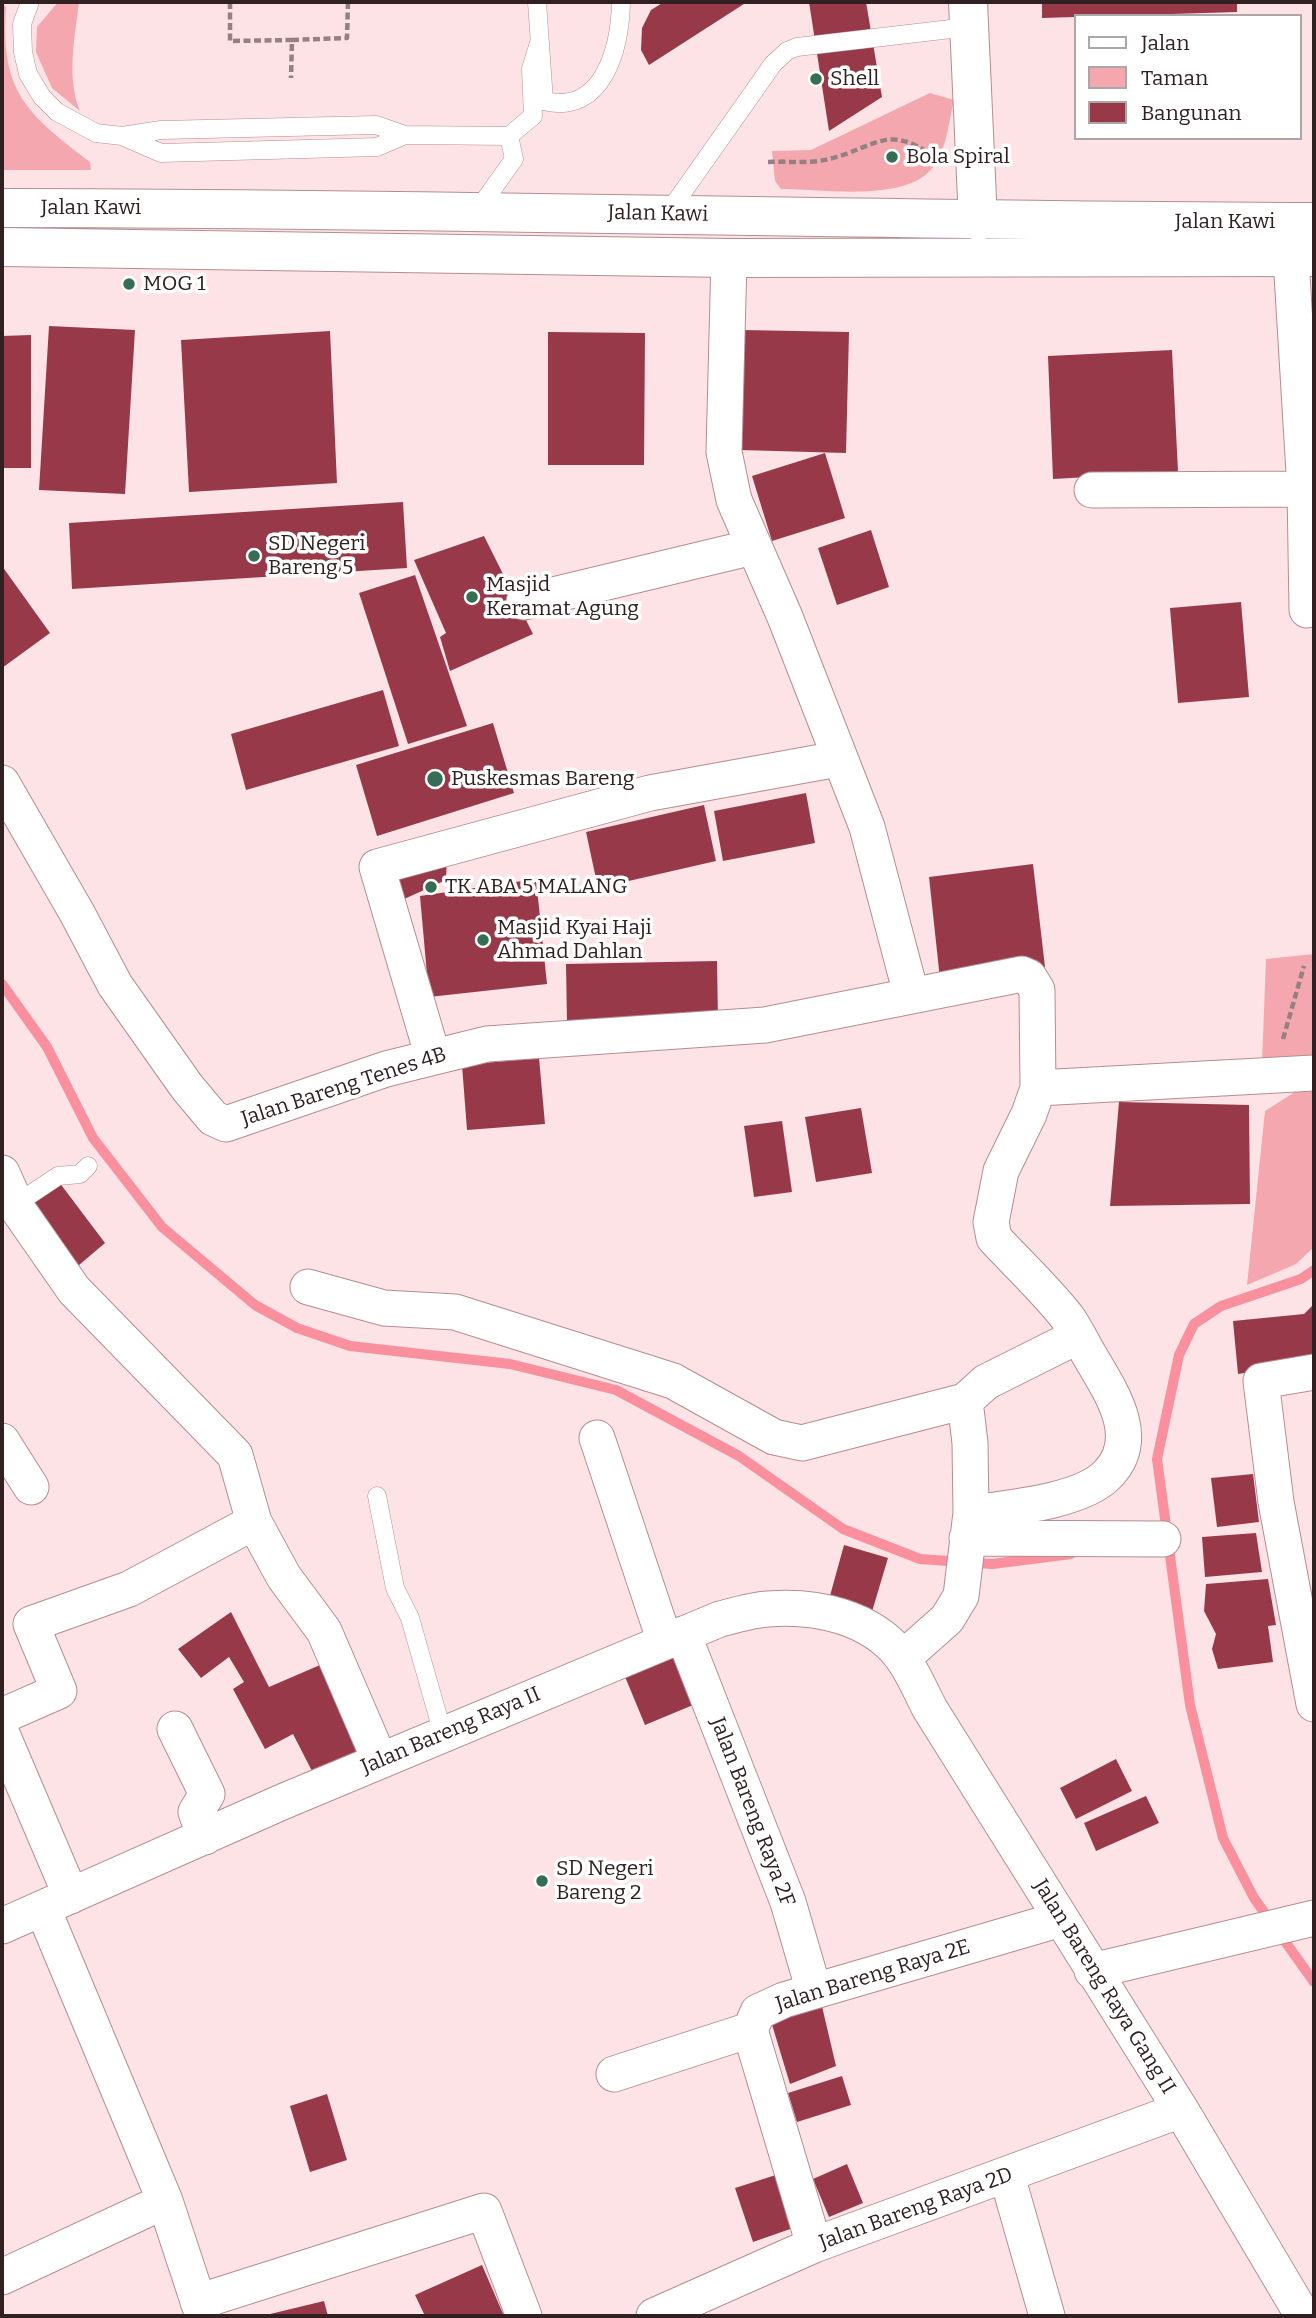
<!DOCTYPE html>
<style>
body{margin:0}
#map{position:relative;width:1316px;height:2318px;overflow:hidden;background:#fde3e5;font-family:Bitter,serif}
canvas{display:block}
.frame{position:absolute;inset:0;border:4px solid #302022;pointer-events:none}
.legend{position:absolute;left:1074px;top:14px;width:228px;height:126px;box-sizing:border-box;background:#fff;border:2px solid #aca6a7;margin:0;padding:9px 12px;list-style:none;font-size:21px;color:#302022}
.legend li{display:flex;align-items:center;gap:14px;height:35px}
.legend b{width:35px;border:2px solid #aca6a7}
</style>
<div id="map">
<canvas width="1316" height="2318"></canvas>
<div class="frame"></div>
<ul class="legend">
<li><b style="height:9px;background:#fff"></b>Jalan</li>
<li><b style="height:19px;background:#f5a7af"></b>Taman</li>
<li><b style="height:19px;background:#98394a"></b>Bangunan</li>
</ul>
</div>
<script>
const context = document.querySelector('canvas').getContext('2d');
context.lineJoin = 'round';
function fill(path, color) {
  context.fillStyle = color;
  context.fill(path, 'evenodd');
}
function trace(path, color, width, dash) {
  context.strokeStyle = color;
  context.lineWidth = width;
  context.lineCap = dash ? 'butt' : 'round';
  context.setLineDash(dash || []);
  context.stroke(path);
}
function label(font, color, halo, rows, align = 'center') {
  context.font = font + ' Bitter,serif';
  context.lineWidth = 7;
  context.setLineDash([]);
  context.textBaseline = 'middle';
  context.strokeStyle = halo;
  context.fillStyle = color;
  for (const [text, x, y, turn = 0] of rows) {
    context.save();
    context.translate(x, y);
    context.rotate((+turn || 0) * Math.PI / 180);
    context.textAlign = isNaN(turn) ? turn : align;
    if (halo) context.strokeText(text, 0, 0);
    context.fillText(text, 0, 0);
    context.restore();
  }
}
fill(new Path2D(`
 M2 2 6 7C0 92 26 113 90 162L91 170H2Z
 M58 2H79C75 37 66 77 80 111L52 88 36 52 37 27Z
 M930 93 954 100C949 120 947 146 936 163 912 204 823 189 781 189L775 181 772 151 811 150Z
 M1314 954V1060L1262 1062 1266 959Z
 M1314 1086V1247L1296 1264 1247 1285 1265 1111 1303 1087Z`), '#f5a7af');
trace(new Path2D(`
 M2 984 47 1047 93 1138 162 1227 255 1305 297 1328 350 1346 510 1364 616 1390 739 1456 843 1529 920 1559 992 1564 1071 1554
 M1314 1270 1301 1279 1221 1306 1194 1324 1179 1355 1157 1459 1190 1705 1223 1838 1254 1898 1314 1982`), '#fa909e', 10);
fill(new Path2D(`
 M664 2H747L649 65 641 50 642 28 651 10Z
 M809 2H866L882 97 829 131Z
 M1042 2H1237V12L1042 18Z
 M49 326 135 330 125 494 39 490Z
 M742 330 849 332 846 453 740 450Z
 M330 331 337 483 189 492 181 340Z
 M548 332 645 333 644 465H548Z
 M31 335V468H2V336Z
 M1172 350 1178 472 1053 479 1048 356Z
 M825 453 845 518 772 541 752 476Z
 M403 502 407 568 72 589 69 523Z
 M871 530 889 587 837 605 818 548Z
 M484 536 533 634 450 671 440 637 446 633 414 560Z
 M2 566 50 633 2 668Z
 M415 575 467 726 408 744 359 593Z
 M1241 602 1249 697 1178 703 1170 608Z
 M383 690 399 746 246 790 231 734Z
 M493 723 514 793 377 836 356 765Z
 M806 793 815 843 723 861 714 811Z
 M704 805 716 861 598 888 586 832Z
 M447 854 446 880 391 905 385 871Z
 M1033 864 1045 967 940 979 929 877Z
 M536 879 547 984 429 997 420 896Z
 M717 961 718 1020 567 1024 566 964Z
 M539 1058 545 1124 467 1130 462 1065Z
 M1119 1102 1249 1105 1250 1204 1110 1206Z
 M861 1108 872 1173 816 1182 805 1117Z
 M782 1121 792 1192 754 1197 744 1126Z
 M59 1182 105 1243 72 1271 24 1205Z
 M1314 1304V1362L1238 1374 1233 1321 1304 1314Z
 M1253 1474 1259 1522 1217 1527 1211 1478Z
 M1256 1533 1262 1572 1205 1577 1202 1537Z
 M844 1545 888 1558 871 1615 828 1603Z
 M1268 1579 1276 1625 1268 1626 1273 1662 1218 1669 1212 1649 1216 1634 1204 1611 1206 1584Z
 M231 1612 269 1687 327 1662 362 1749 313 1773 293 1734 265 1749 233 1689 244 1682 229 1657 201 1678 178 1649Z
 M682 1643 705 1700 645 1725 621 1667Z
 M1116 1759 1132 1791 1076 1819 1060 1788Z
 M1146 1796 1159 1823 1096 1851 1084 1823Z
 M821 2002 836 2066 790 2084 770 2018Z
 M842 2076 851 2105 797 2122 788 2093Z
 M327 2094 347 2160 310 2172 290 2106Z
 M847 2164 863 2203 829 2217 813 2179Z
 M779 2174 796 2227 753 2242 735 2188Z
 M482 2265 504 2316H425L415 2295Z
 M324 2301 328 2316H266V2315Z`), '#98394a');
const lane = new Path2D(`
 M30 2 22 24 23 52 28 74 42 97 57 112 96 133 122 136 161 153 377 147 405 135 509 136 533 116 531 69 539 43
 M537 2 544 101C603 116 620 48 621 2
 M122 136 161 130 376 125 405 135
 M477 211 514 159 509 136
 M668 213 773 64 787 51 797 47 968 27
 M16 1204 58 1176 80 1174 88 1166
 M377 1496 395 1588 410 1618 443 1734`);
const street = new Path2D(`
 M729 258 724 452 734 500 785 617 867 827 911 994
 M1291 258 1305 489 1307 610
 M1092 490 1305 489
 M524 602 753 547
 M2 783 77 913 115 985 187 1087 213 1118 226 1124 386 1069 487 1044 765 1025 1022 974 1029 977 1037 990 1038 1088 1029 1114 1001 1171 991 1222 994 1238C1018 1264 1045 1289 1067 1317 1076 1329 1083 1345 1091 1358 1111 1392 1143 1438 1108 1474 1082 1502 1007 1508 971 1513
 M433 1057 377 867 650 793 838 759
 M1038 1088 1314 1073
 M2 1173 19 1211 74 1290 235 1455 254 1522 284 1577 324 1631 380 1761
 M308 1287 384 1308 455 1312 673 1381 774 1437 802 1443 965 1401 970 1443 971 1513 961 1596 947 1619 903 1658
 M1314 1372 1261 1381 1276 1502 1314 1704
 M965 1401 986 1382 1078 1336
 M597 1438 665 1642
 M2 1441 31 1487
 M967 1538 1163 1539
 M683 1634 788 1902 814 1991
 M2 1716 59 1691 31 1624 129 1589 254 1522
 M175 1729 207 1794 196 1812 205 1837
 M2 1734 71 1896
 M43 1909 165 2201 203 2316
 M2 1926 282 1802 720 1619C736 1615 752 1610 768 1609 816 1605 871 1617 901 1656 913 1672 921 1692 930 1709L1181 2110 1303 2316
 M1092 1971 1314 1918
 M614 2074 750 2030
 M1007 2176 1047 2316
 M814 2245 750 2030 758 2012 784 2000 1061 1919
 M2 2277 165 2201
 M198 2302 484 2211 524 2316
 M654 2316 814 2245 1181 2110`);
const secondary = new Path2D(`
 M968 2 978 221`);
const primary = new Path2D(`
 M2 208C439 208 877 221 1314 222
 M2 247 729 258 1314 257`);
trace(lane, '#b58d90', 19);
trace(street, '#b58d90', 37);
trace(secondary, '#b58d90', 40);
trace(primary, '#b58d90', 40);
trace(new Path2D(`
 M230 2V41L292 40 291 78
 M292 40 347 38 348 2
 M768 162C787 161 811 164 829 159 877 147 888 122 937 159
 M1283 1039 1304 966`), '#958082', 4.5, [7, 3.5]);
trace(lane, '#fff', 18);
trace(street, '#fff', 35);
trace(secondary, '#fff', 38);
trace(primary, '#fff', 38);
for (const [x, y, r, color] of [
 [816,79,7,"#366d54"],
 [892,157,7,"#366d54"],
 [129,284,7,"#366d54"],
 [254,556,7,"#366d54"],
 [472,597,7,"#366d54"],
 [435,779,9,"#366d54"],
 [431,887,7,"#366d54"],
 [483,940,7,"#366d54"],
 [542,1881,7,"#366d54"]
]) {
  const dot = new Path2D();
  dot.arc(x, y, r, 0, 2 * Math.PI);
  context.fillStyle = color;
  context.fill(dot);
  trace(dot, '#fff', 2.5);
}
label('21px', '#302022', '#fff', [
 ["Shell",830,79],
 ["Bola Spiral",906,157],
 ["MOG 1",143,284],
 ["SD Negeri",268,544],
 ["Bareng 5",268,568],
 ["Masjid",486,585],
 ["Keramat Agung",486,609],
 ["Puskesmas Bareng",451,779],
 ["TK ABA 5 MALANG",445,887],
 ["Masjid Kyai Haji",497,928],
 ["Ahmad Dahlan",497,952],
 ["SD Negeri",556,1869],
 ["Bareng 2",556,1893]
], 'left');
label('21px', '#302022', '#fff', [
 ["Jalan Kawi",91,208],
 ["Jalan Kawi",658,214,1],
 ["Jalan Kawi",1225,222],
 ["Jalan Bareng Tenes 4B",344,1087,-18],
 ["Jalan Bareng Raya II",451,1731,-23],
 ["Jalan Bareng Raya 2F",752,1812,69],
 ["Jalan Bareng Raya 2E",873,1976,-17],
 ["Jalan Bareng Raya Gang II",1104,1987,58],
 ["Jalan Bareng Raya 2D",916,2209,-20]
]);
</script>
